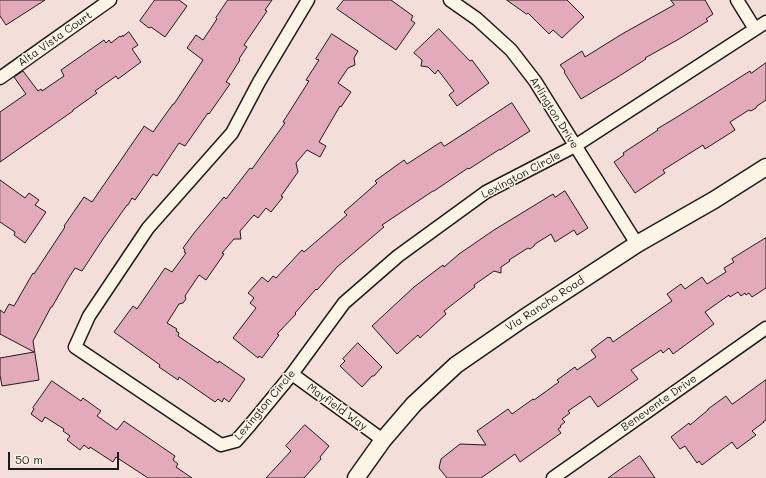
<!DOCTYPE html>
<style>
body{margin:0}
#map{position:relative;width:766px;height:478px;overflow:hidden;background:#f4ded9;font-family:Mali,sans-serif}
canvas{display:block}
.scale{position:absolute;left:8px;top:452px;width:111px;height:18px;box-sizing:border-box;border:2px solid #1c1c1c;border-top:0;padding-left:5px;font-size:12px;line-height:14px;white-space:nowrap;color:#1c1c1c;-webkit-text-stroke:3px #fcf5e5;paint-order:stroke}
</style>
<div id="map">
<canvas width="766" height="478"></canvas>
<div class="scale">50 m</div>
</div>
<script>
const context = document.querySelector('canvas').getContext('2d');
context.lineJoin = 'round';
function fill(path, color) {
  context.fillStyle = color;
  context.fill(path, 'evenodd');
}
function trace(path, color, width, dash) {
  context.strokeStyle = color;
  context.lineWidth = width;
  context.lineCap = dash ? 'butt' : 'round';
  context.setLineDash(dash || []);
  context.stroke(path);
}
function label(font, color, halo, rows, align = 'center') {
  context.font = font + ' Mali,sans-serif';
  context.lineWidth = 3;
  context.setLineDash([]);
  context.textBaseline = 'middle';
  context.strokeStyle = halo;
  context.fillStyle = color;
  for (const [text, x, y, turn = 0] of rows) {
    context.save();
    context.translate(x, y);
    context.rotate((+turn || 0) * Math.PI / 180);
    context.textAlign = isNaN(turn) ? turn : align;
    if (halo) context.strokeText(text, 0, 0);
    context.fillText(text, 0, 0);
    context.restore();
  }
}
const building = new Path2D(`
 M0 0H45L6 25 0 16Z
 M155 0H179L187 6 165 37 151 27 149 28 140 21Z
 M228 0H272L265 10 267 11 244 45 247 47 239 59 240 60 226 82 230 84 209 114 208 113 185 146 179 143 157 176 153 174 135 200 132 198 128 205H127L103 239 82 271 75 268 68 279 52 307H51L33 341 39 380 2 386 0 375V358L34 352 0 334V310L4 313 9 304 14 306 33 273 34 274 65 227 64 226 84 197 92 202 143 128 144 126 153 132 173 104H174L203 60 187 48 196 35 203 40 217 19 216 18Z
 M344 0H391L413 16 411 20 415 23 396 50 337 9Z
 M507 0H567L584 17 562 38 553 30 549 34 528 13 527 14Z
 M671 0H705L713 14 706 19 708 21 679 39 645 58 646 59 616 78 581 99 564 72 565 71 560 65 582 51 585 57 622 34 674 5Z
 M439 29 470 61 472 60 489 83 457 106 449 95 454 91 438 70 435 74 428 67 421 66 422 60 414 53Z
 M129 32 138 45 132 49 141 62 118 79 116 76 95 91 97 93 73 110V111L0 162V112L26 94 14 77 23 71 38 91 41 89 42 91 64 76 61 70 104 40 106 43 109 40 111 43 120 36 121 37 123 35V36Z
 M332 34 358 51 354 58 355 65 348 68 338 83 351 92 341 107 340 106 319 142 326 146 320 157 307 150 296 163 298 172 281 196 283 197 271 212 266 208 258 218 254 215 240 231 241 239H234L222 253 224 254 206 280 199 275 185 296 186 299 183 303 179 304 167 323 177 329 176 331 179 333 178 336 218 363 219 361 245 379 229 402 224 398 222 402 218 399 215 402 179 377 178 380 159 367 160 365 114 332 133 306 137 309 165 268 172 272 186 253 184 252 185 250 183 248 194 233 224 197 226 199 250 168 252 169 285 123 283 122 309 81 306 80 319 60 316 59Z
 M766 63V100L757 106 756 108 751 111 749 110 730 122 735 130 705 149 703 145 663 170 665 173 635 193 614 162 624 155 623 153 658 130 657 129 677 117 750 71 751 73Z
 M512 103 530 131 500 150V149L469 169 468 168 434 191H433L382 225 384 227 337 267 317 290 316 289 295 313 296 314 277 334 279 335 262 358 259 356 258 358 233 338 256 308 250 303 254 298 248 293 262 277 268 282 273 276 276 278 302 250 304 252 347 215 344 212 377 183 375 181 404 160 407 164 441 142 444 146Z
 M0 180 25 198 29 193 39 200 35 205 46 212 25 243 14 235 15 232 0 222Z
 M565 191 588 228 577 235 574 230 555 242 551 234 535 244 534 246 530 249 528 248 509 260 510 261 501 267V273L494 271 474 285 475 287 444 311 446 314 420 338 418 335 397 354 372 326 414 287 443 265 444 267 459 254 494 230 553 194 555 197Z
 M766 238V288L752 297 749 293 746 295 745 293 741 296 738 292 730 297 729 295 705 312 714 324 673 354 669 348 663 353 661 350 631 370 638 379 598 407 590 396 568 411 570 413 562 419 565 422 560 426 561 427 558 429 561 433 520 462 515 454 481 478H447L439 468 441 459 460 444 486 445 477 431 508 409 512 414 533 399 534 400 559 382 557 380 575 367 577 370 596 357 591 350 608 337 609 338 610 337 613 342 672 301 667 294 681 284 685 289 702 277 707 284 726 272 724 268 734 262 732 259Z
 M358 343 382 367 374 376H372L362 387 340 366 345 361 343 359Z
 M766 380V420L763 422H764L752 431 756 435 737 449 732 442 702 465 699 461 697 463 685 446 680 449 671 437 689 423 690 425 708 410V409L726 396 732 404Z
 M52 381 81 401 83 398 101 411 97 416 117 430 124 421 175 456 173 460 178 464 176 467 192 478H148L116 457 113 462 90 447 89 449 84 445 80 450 67 440 70 436 63 431 64 429 45 417 42 422 31 414 34 409 33 408Z
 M305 425 329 446 320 457 321 459 304 478H266L291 451 286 446Z
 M640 456 655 478H608L629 463Z`);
fill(building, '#e3aabc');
trace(building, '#1c1c1c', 1);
const minor = new Path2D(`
 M308 0 259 82 232 133 148 228 89 316 75 347 221 445 236 441 250 425 292 374 344 303 398 256 486 192 575 146 766 22
 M450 0 477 19 511 50 535 81 583 158 637 244
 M737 0 755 29
 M0 78 110 0
 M292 374 383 440
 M553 478 766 328`);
const tertiary = new Path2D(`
 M356 478 383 440 414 404 456 365 524 318 637 244 714 200 766 167`);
trace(minor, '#1c1c1c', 15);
trace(tertiary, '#1c1c1c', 19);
trace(minor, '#fcf5e5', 12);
trace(tertiary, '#fcf5e5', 16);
label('11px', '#1c1c1c', '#fcf5e5', [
 ["Alta Vista Court",55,39,-35],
 ["Arlington Drive",554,113,58],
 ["Lexington Circle",521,175,-28],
 ["Via Rancho Road",545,304,-33],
 ["Benevente Drive",659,403,-35],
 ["Lexington Circle",265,405,-50],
 ["Mayfield Way",337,407,36]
]);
</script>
